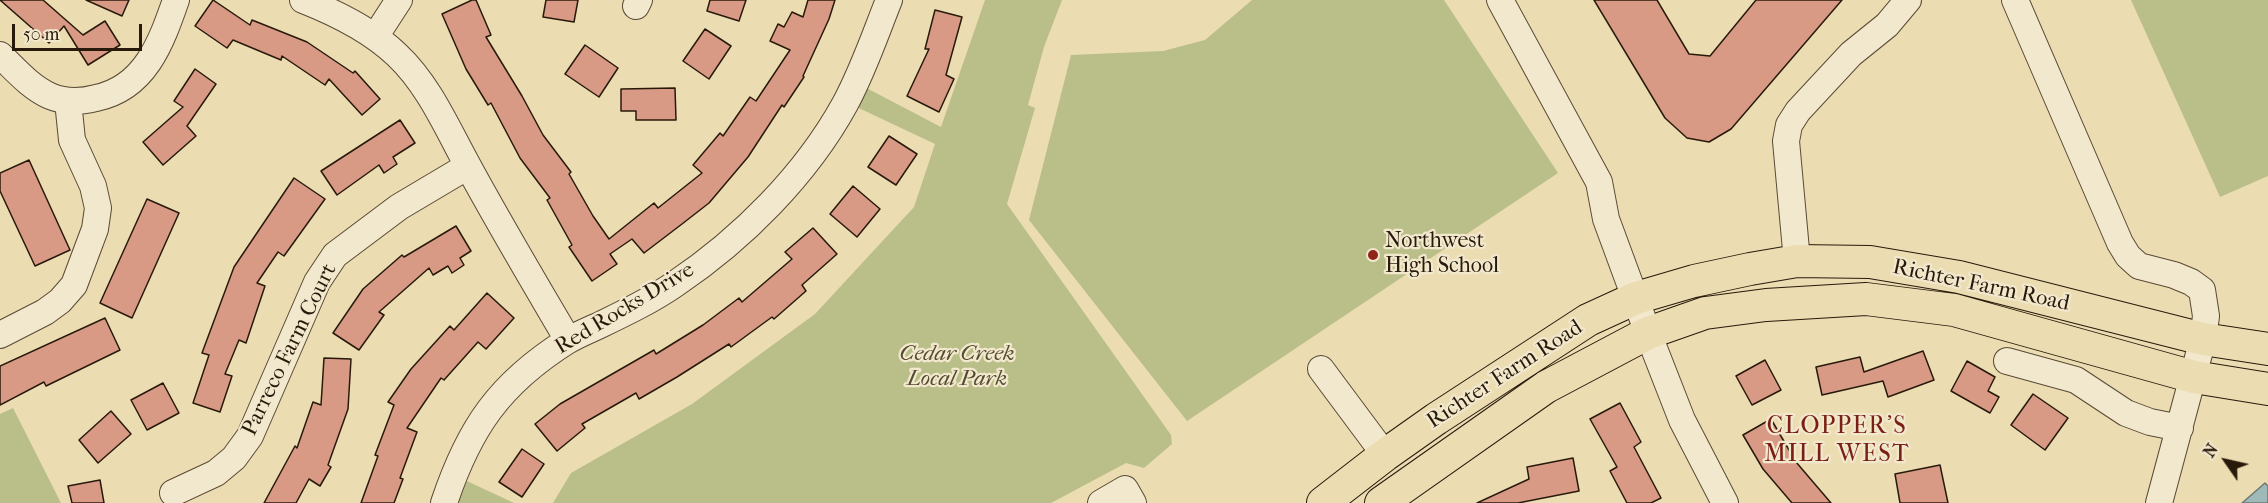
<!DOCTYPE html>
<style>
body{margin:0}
#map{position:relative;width:2268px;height:503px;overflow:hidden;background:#ebdcb2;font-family:"IM FELL French Canon",serif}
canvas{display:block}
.north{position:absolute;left:2196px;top:431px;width:60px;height:60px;-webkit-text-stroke:4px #f2e8cd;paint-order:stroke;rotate:304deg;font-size:16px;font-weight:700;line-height:24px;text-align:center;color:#281a0b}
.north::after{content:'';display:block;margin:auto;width:21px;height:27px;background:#281a0b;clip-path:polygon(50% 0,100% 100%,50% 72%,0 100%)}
.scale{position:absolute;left:12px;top:24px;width:130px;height:27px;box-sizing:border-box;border:3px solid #281a0b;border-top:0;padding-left:8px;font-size:18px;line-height:21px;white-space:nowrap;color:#281a0b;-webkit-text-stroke:4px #f2e8cd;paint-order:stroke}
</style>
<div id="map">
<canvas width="2268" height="503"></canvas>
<div class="north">N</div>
<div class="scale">50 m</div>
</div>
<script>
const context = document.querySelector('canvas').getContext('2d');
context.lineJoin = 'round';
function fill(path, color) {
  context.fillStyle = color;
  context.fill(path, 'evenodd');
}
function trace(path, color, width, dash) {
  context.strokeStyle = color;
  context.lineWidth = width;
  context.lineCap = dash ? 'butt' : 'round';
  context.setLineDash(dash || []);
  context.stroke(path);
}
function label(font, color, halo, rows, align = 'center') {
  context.font = font + ' "IM FELL French Canon",serif';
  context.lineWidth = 4.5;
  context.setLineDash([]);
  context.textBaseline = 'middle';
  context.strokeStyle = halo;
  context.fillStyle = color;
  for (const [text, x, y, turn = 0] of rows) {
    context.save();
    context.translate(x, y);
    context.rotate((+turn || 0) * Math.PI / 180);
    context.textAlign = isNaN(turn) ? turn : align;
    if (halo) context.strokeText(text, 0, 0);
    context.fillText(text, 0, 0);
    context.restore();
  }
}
fill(new Path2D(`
 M985 0H1062L1044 47 1028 105 1035 108 1007 204 1171 435 1172 444 1144 468 1126 463 1051 503H553L571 473 692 404 815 314 914 207 935 144 846 102 855 82 941 127Z
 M1252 0H1444L1558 173 1187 421 1029 220 1071 55 1163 51 1205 40Z
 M2131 0H2268V176L2220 197Z
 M13 408 61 503H0V414Z
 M454 475 514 503H445Z`), '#babf8a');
const water = new Path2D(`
 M2265 483 2268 486V503H2242Z`);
fill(water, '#9eb9b8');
trace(water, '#6f7973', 1.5);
const building = new Path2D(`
 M0 0H43L83 35 105 21 120 45 88 65 64 26 49 43Z
 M86 0H129L122 16Z
 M213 0 250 25 252 20 307 42 353 73 355 71 380 99 362 115 329 79 325 85 282 56 281 60 233 40 227 48 195 26Z
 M472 0H476L491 35 486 37 522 96 543 135 571 172 569 174 593 216 609 239 654 203 658 208 702 173 693 165 720 133 723 136 750 97 756 101 790 50 770 41 778 24 784 27 792 12 803 17 808 0H835L829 19 803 76 804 77 784 107 782 105 748 157 709 203 682 224 644 253 632 239 610 254 617 264 592 281 569 247 572 245 547 200 550 198 520 158 491 103 488 105 466 69 442 14Z
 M546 0H578L574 22 543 17Z
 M710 0H746L739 21 707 11Z
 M1594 0H1657L1689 54 1710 56 1756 0H1842L1731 129 1709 142 1687 138 1665 118Z
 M935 10 962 17 946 75 954 79 939 112 907 96 929 49H925Z
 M705 29 731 46 709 79 683 61Z
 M585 45 618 68 599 97 565 74Z
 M195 69 216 84 187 126 196 136 163 165 143 142 183 107 174 101Z
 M675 88 676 120H636V111H621V89Z
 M400 120 415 143 393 157 397 164 384 173 379 165 337 195 321 171Z
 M889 136 917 154 896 185 868 167Z
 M29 160 70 250 35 266 0 191V173Z
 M294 178 325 199 284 256 278 252 257 283 265 286 246 343 239 340 225 374 232 376 220 412 193 403 209 355 202 353 234 267Z
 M853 186 880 209 857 237 830 214Z
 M147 199 179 213 132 318 100 303Z
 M456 226 471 251 460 258 464 265 452 273 448 266 433 275 429 268 379 312 384 315 359 350 333 333 363 289 402 255 404 257Z
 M813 228 837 254 802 285 806 291 774 319 772 317 731 347 729 344 677 377 639 399 636 393 582 424 585 428 557 451 535 424 560 404 654 350 656 354 703 325 739 298 742 302 792 259 785 252Z
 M487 293 514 318 486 349 478 342 444 380 441 378 407 428 417 432 400 478 403 479 394 503H361L378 456 375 455 394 405 388 402 411 369 450 326 454 330Z
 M105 318 120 350 46 386 44 382 0 405V366Z
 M1923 351 1934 380 1888 397 1883 381 1822 395 1816 367 1860 357 1864 372Z
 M324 358 351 359 348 409 328 465 331 467 320 486 309 479 296 503H264L295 446 297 448 313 402 321 405Z
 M1765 360 1781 390 1752 405 1736 376Z
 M1967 361 1995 377 1988 391 1999 397 1990 413 1951 391Z
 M163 383 179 413 147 430 131 400Z
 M2033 394 2068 418 2045 450 2011 425Z
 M1620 403 1641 442 1634 447 1661 498 1651 503H1627L1610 471 1617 467 1590 419Z
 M111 411 131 434 98 463 79 440Z
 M1771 419 1796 462 1831 503H1792L1763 469 1743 435Z
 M522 449 544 464 522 497 499 482Z
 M1573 458 1579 491 1518 503H1477L1529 479 1527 467Z
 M1940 465 1948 503H1900L1895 474Z
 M100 480 104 503H72L68 486Z`);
fill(building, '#d99a85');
trace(building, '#281a0b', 1.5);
const minor = new Path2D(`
 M303 0C336 13 371 30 397 55 429 85 447 128 468 166 500 225 534 282 568 340
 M1500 0 1599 182 1606 219 1648 333 1682 420 1725 503
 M2015 0 2120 243 2128 256 2139 266 2174 275 2191 282 2202 290 2206 316 2203 339 2159 503
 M636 6 639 0
 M375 37 399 0
 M0 55C16 70 30 87 50 96 64 102 81 102 96 98 145 88 161 43 176 0
 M1797 261 1786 141 1789 125 1798 111 1851 54 1887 25 1908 0
 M0 335 45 312 60 301 74 285 95 229 98 208 93 186 72 140 68 101
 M2007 361 2076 380 2126 413 2150 422 2180 428
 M1321 369 1385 455
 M173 493 216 473 234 458 250 436 317 282 335 255 399 207 468 166
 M444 503C469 428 499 384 567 341 577 335 589 330 600 325 625 313 652 300 675 284 742 239 806 175 845 104 863 71 875 35 889 0
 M1101 503 1125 489 1133 503`);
const major = new Path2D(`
 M1323 503 1385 455 1436 419 1588 320 1636 298 1694 281 1750 269 1797 261 1870 262 1959 277 2203 339 2268 349
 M1381 503 1546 387 1648 333 1705 313 1766 305 1866 299 1954 310 2194 377 2268 389`);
trace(minor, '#594a35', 28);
trace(major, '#281a0b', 34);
trace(minor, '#f2e8cd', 26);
trace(major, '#ebdcb2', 32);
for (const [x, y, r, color] of [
 [1373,255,6,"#8f2418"]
]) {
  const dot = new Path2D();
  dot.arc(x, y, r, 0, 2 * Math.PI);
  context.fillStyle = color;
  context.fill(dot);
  trace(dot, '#f2e8cd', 2);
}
label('22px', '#281a0b', '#f2e8cd', [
 ["Northwest",1385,242],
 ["High School",1385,267]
], 'left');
label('22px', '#281a0b', '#f2e8cd', [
 ["Richter Farm Road",1981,286,12],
 ["Red Rocks Drive",625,309,-31],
 ["Parreco Farm Court",290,350,-64],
 ["Richter Farm Road",1505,375,-33]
]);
label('italic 22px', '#544c31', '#f2e8cd', [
 ["Cedar Creek",957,355],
 ["Local Park",957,380]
]);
context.letterSpacing = '1.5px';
label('24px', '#7a1f14', '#f2e8cd', [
 ["CLOPPER'S",1837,427],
 ["MILL WEST",1837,455]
]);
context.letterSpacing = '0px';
</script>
